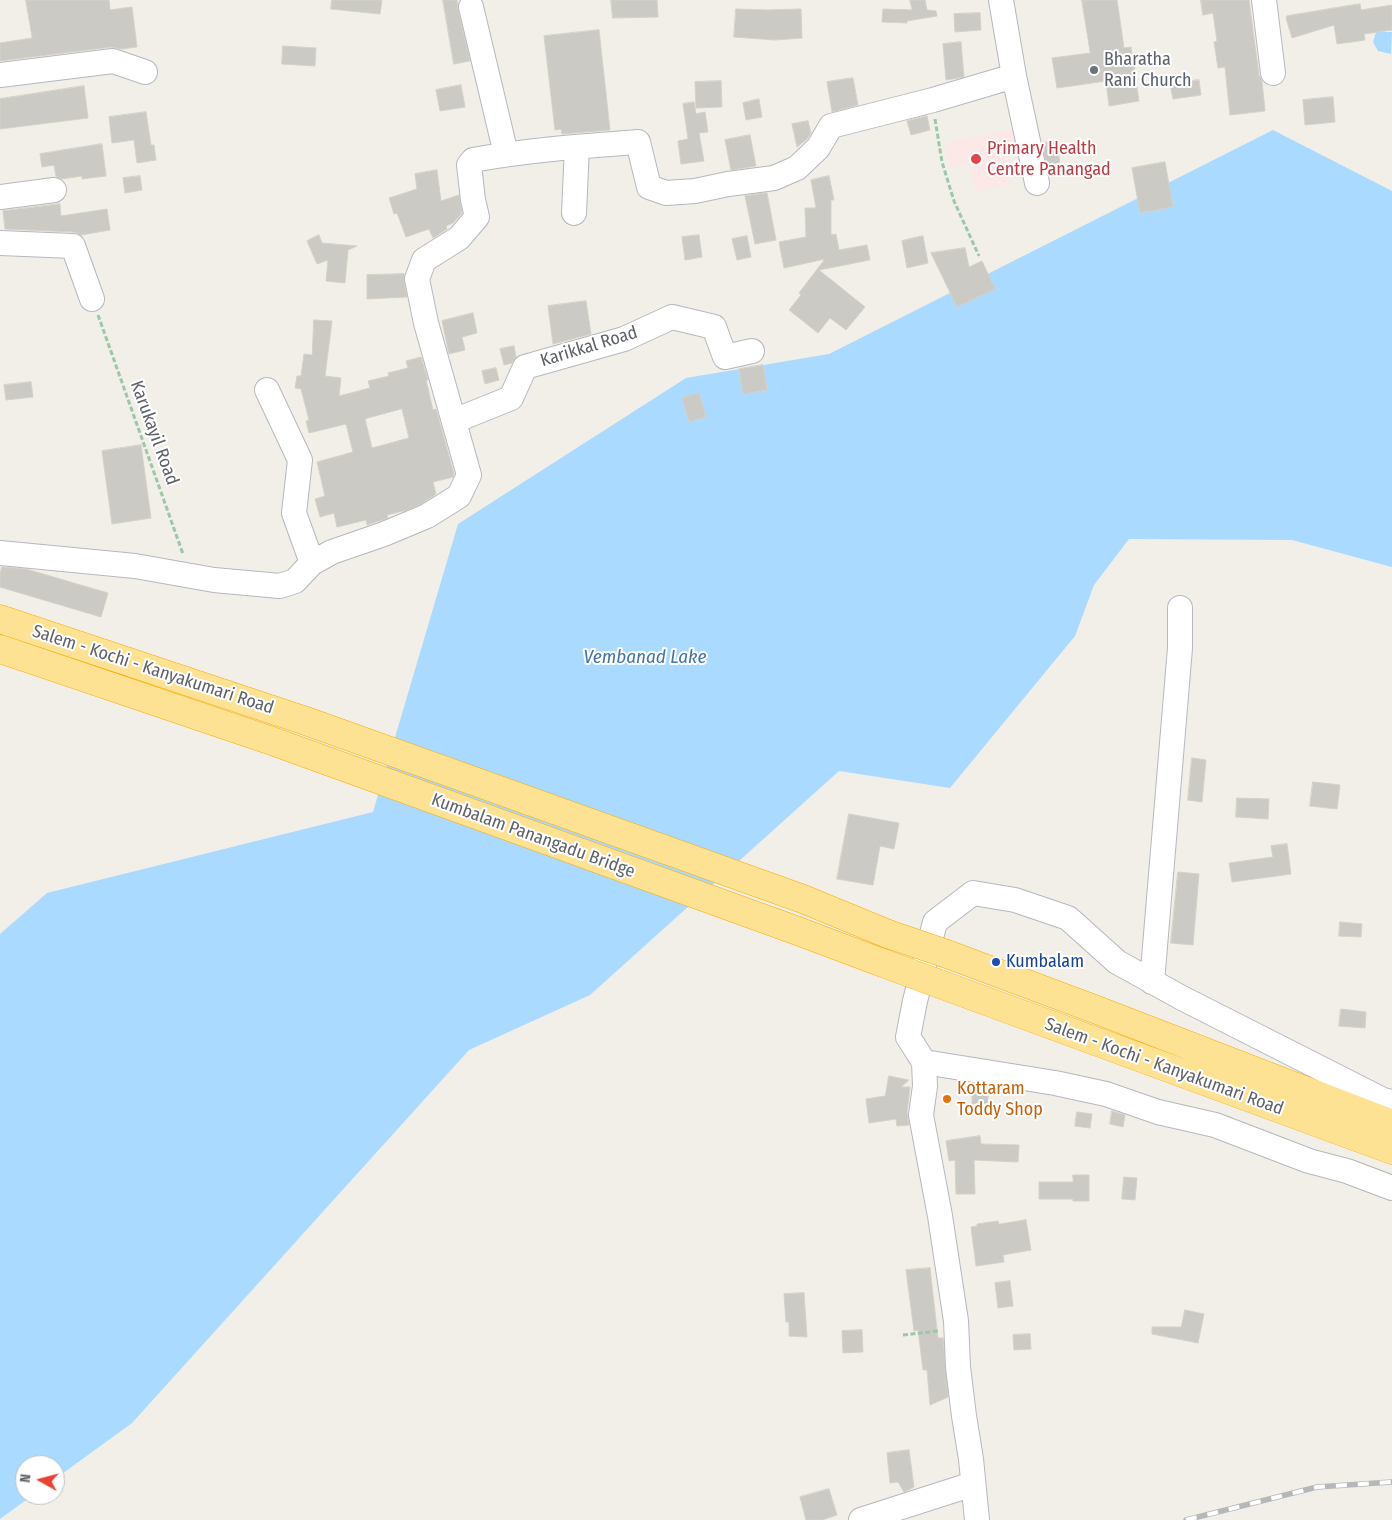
<!DOCTYPE html>
<style>
body{margin:0}
#map{position:relative;width:1392px;height:1520px;overflow:hidden;background:#f1efe8;font-family:"Fira Sans Condensed",sans-serif}
canvas{display:block}
.north{position:absolute;left:15px;top:1455px;width:50px;height:50px;box-sizing:border-box;background:#fff;border:1px solid #bfc1c3;border-radius:50%;rotate:277deg;font-size:14px;font-weight:700;line-height:20px;text-align:center;color:#5f6368}
.north::after{content:'';display:block;margin:auto;width:18px;height:22px;background:#ea4335;clip-path:polygon(50% 0,100% 100%,50% 72%,0 100%)}
</style>
<div id="map">
<canvas width="1392" height="1520"></canvas>
<div class="north">N</div>
</div>
<script>
const context = document.querySelector('canvas').getContext('2d');
context.lineJoin = 'round';
function fill(path, color) {
  context.fillStyle = color;
  context.fill(path, 'evenodd');
}
function trace(path, color, width, dash) {
  context.strokeStyle = color;
  context.lineWidth = width;
  context.lineCap = dash ? 'butt' : 'round';
  context.setLineDash(dash || []);
  context.stroke(path);
}
function label(font, color, halo, rows, align = 'center') {
  context.font = font + ' "Fira Sans Condensed",sans-serif';
  context.lineWidth = 4;
  context.setLineDash([]);
  context.textBaseline = 'middle';
  context.strokeStyle = halo;
  context.fillStyle = color;
  for (const [text, x, y, turn = 0] of rows) {
    context.save();
    context.translate(x, y);
    context.rotate((+turn || 0) * Math.PI / 180);
    context.textAlign = isNaN(turn) ? turn : align;
    if (halo) context.strokeText(text, 0, 0);
    context.fillText(text, 0, 0);
    context.restore();
  }
}
fill(new Path2D(`
 M1022 127 1027 151 1004 156 1010 184 976 192 970 163 950 167 945 143Z`), '#fce8e6');
fill(new Path2D(`
 M1376 32H1392L1391 54 1378 51 1373 42Z
 M1273 130 1392 191V567L1292 540 1129 539 1094 585 1075 636 950 788 839 771 590 995 469 1050 132 1423 55 1479V1465H25V1495H33L0 1519V934L47 893 373 812 458 524 686 378 829 354Z`), '#aadaff');
const building = new Path2D(`
 M26 0H109L110 10 132 7 137 47 122 49 111 47 0 61V43L32 38Z
 M332 0H382L380 14 331 9Z
 M443 0H457L458 10 470 61 454 64Z
 M611 0H657L658 17 613 18Z
 M910 0H925L927 10 936 11 937 16 907 21V23L882 22 883 9 912 10Z
 M1082 0H1117L1124 48 1131 47 1139 101 1109 106 1106 81 1057 88 1052 58 1090 53Z
 M1201 0H1249L1259 75 1262 81 1265 111 1230 115 1225 67 1218 68 1214 42 1217 41 1213 13 1203 15Z
 M1360 4 1361 10 1392 5V30L1364 34 1365 40 1337 44 1334 25 1292 38 1286 18 1287 16Z
 M736 9 767 10 801 9 802 38 775 40 734 37Z
 M980 13 981 30 955 32 954 14Z
 M599 30 610 130 562 134 561 129 555 130 544 36Z
 M961 42 964 77 946 80 943 44Z
 M283 46 316 48 315 66 282 64Z
 M853 78 858 105 832 112 827 82Z
 M1199 80 1201 95 1173 99 1170 84Z
 M721 81 722 107 696 108 695 82Z
 M461 85 465 107 440 111 436 90Z
 M84 86 88 118 0 129V99Z
 M1333 97 1335 122 1305 125 1303 100Z
 M759 99 762 117 746 120 743 103Z
 M694 102 696 114 705 112 708 132 699 133 704 161 681 164 678 141 688 139 683 104Z
 M146 112 151 145H154L156 160 137 163 134 140 112 143 109 117Z
 M927 116 930 130 911 135 907 121Z
 M808 121 811 133 807 139 797 147 792 124Z
 M750 135 756 166 731 170 725 140Z
 M1058 141 1060 170 1048 171 1042 143Z
 M102 144 106 176 82 179V176L62 179 56 177 54 165 42 167 40 154Z
 M1165 162 1173 207 1140 213 1132 168Z
 M437 170 441 201 459 195 462 213 453 223 446 226 447 229 433 238 429 229 406 237 397 213 394 214 389 198 417 189 415 174Z
 M140 176 142 190 125 193 123 178Z
 M829 176 834 200H831V235L836 234 839 250 867 245 870 260 819 270 865 307 846 330 830 318 818 333 789 310 801 295 799 293 825 259 784 268 779 242 806 237 805 208H816L811 180Z
 M767 193 776 240 755 244 745 196Z
 M60 204 61 216 107 209 110 230 81 235 74 232 5 229 3 211Z
 M319 235 322 243 357 246 348 250 345 283 326 281 328 260 317 264 307 241Z
 M699 235 702 257 685 260 682 237Z
 M747 236 751 257 737 260 732 239Z
 M923 236 928 263 907 268 902 241Z
 M965 248 969 267 982 261 995 289 957 307 931 253Z
 M404 274V282L407 297 367 299V275Z
 M586 301 591 334 553 344 548 306Z
 M473 313 477 333 462 337 465 350 449 354 442 321Z
 M314 320 332 321 325 376 341 378 339 396 370 388 368 381 389 376 388 373 408 368 406 361 421 357 428 380H426L433 410 436 409 454 474 453 477 433 482 436 494 421 504 407 510 387 515 388 518 367 525 366 520 337 527 334 513 320 517 315 499 325 496 317 462 353 452 346 424 309 433 306 421 309 420 301 389 295 388 297 376H301L304 354 312 355ZM402 409 409 438 372 448 365 419Z
 M514 346 516 357 512 363 504 365 500 349Z
 M763 365 767 390 743 394 739 369Z
 M496 368 499 380 485 384 482 371Z
 M31 382 33 397 6 400 4 385Z
 M699 393 706 417 689 422 682 398Z
 M141 445 151 518 112 524 102 451Z
 M2 567 26 569 108 593 101 617 0 587V574Z
 M1192 758 1206 760 1202 802 1188 800Z
 M1313 782 1340 785 1337 809 1310 806Z
 M1237 798 1269 799 1268 819 1236 817Z
 M849 814 899 823 894 849 880 846 873 885 837 879Z
 M1287 844 1291 874 1232 882 1229 863 1273 857 1271 846Z
 M1178 872 1199 874 1193 945 1171 943Z
 M1340 922 1362 924 1361 937 1339 936Z
 M1341 1009 1366 1012 1365 1028 1339 1026Z
 M889 1076 909 1080 901 1087H910L907 1113 909 1125 897 1126 896 1119 869 1123 866 1099 885 1096Z
 M988 1091V1104H972V1092Z
 M1112 1111 1125 1115 1123 1127 1110 1124Z
 M1077 1112 1092 1114 1090 1128 1075 1126Z
 M980 1136 981 1144 1019 1145 1018 1162 974 1160 975 1194H956L955 1160 949 1161 946 1141Z
 M1073 1175H1089V1201H1073V1199H1039V1182H1073Z
 M1124 1177 1137 1178 1135 1200 1122 1199Z
 M1026 1220 1031 1250 1003 1255 1004 1262 976 1266 971 1227 977 1226V1224L998 1221 999 1224Z
 M930 1268 938 1338H943L948 1397 930 1405 927 1370H923L918 1330 914 1331 906 1270Z
 M1010 1281 1013 1306 998 1308 995 1283Z
 M804 1293 807 1337 789 1336V1322H786L784 1294Z
 M1185 1310 1204 1314 1198 1343 1152 1334V1327H1181Z
 M862 1330 863 1352 843 1353 842 1331Z
 M1030 1334 1031 1349 1014 1350 1013 1335Z
 M909 1450 914 1487 904 1492 898 1482 890 1483 887 1453Z
 M829 1489 837 1515 822 1520H806L800 1497Z`);
fill(building, '#cccac5');
trace(building, '#d6d1c6', 1);
const minor = new Path2D(`
 M1001 0 1014 76 1037 183
 M1264 0 1273 73
 M471 7 506 154
 M0 75 113 61 145 72
 M0 197 54 190
 M574 213 577 147
 M0 243 73 246 92 299
 M267 390 300 460 294 513 312 563
 M454 421 511 398 525 367 624 339 672 317 714 327 725 357 752 351
 M0 553 135 566 214 580 280 586 295 581 312 563 332 552 384 534 427 516 459 496 469 475 426 323 417 279 424 260 459 238 477 217 473 200 469 165 473 160C527 150 583 146 638 142L649 187 666 193 695 191 728 184 774 178 797 168 818 148 831 126 933 100 1014 76
 M1152 982 1180 648V608
 M924 1062 925 1086 921 1115 940 1216 956 1321 958 1367 964 1416 971 1459 977 1520
 M1392 1102 1383 1100 1182 998 1117 962 1068 918 1015 900 973 893 935 922 915 1001 908 1037 924 1062 1055 1083 1106 1094 1158 1112 1215 1125 1309 1161 1347 1171 1392 1188
 M861 1520 973 1484`);
const highway = new Path2D(`
 M0 619 306 721 803 899 888 934
 M0 649 272 741 795 930 880 962
 M947 954 1097 1010 1392 1124
 M937 983 1392 1150`);
trace(minor, '#b5b8bc', 26);
trace(highway, '#f9ab00', 29);
trace(new Path2D(`
 M935 119 942 162 954 201 979 256
 M98 315 183 554
 M903 1335 938 1331`), '#9cc7a9', 3, [5, 2.5]);
trace(minor, '#fff', 24);
trace(highway, '#fde293', 28);
const rail = new Path2D(`
 M1186 1520 1317 1487 1392 1482`);
trace(rail, '#b6b7b8', 5.5);
trace(rail, '#fff', 4, [11]);
const highwayBridge = new Path2D(`
 M888 934 947 954
 M880 962 937 983`);
trace(highwayBridge, '#f9ab00', 29, []);
trace(highwayBridge, '#fde293', 28);
for (const [x, y, r, color] of [
 [1094,70,5,"#6b7280"],
 [976,159,6,"#e0444e"],
 [996,962,5,"#1a4fb4"],
 [947,1099,5,"#e8710a"]
]) {
  const dot = new Path2D();
  dot.arc(x, y, r, 0, 2 * Math.PI);
  context.fillStyle = color;
  context.fill(dot);
  trace(dot, '#fff', 2);
}
label('18px', '#5b616d', '#fff', [
 ["Bharatha",1104,60],
 ["Rani Church",1104,81]
], 'left');
label('18px', '#be3a42', '#fff', [
 ["Primary Health",987,149],
 ["Centre Panangad",987,170]
], 'left');
label('18px', '#5f6368', '#fff', [
 ["Karikkal Road",589,347,-17],
 ["Karukayil Road",154,433,70],
 ["Salem - Kochi - Kanyakumari Road",153,670,18],
 ["Kumbalam Panangadu Bridge",533,836,20],
 ["Salem - Kochi - Kanyakumari Road",1164,1067,20]
]);
label('18px', '#164399', '#fff', [
 ["Kumbalam",1006,962]
], 'left');
label('18px', '#c56008', '#fff', [
 ["Kottaram",957,1089],
 ["Toddy Shop",957,1110]
], 'left');
label('italic 19px', '#4174aa', '#fff', [
 ["Vembanad Lake",645,658]
]);
</script>
